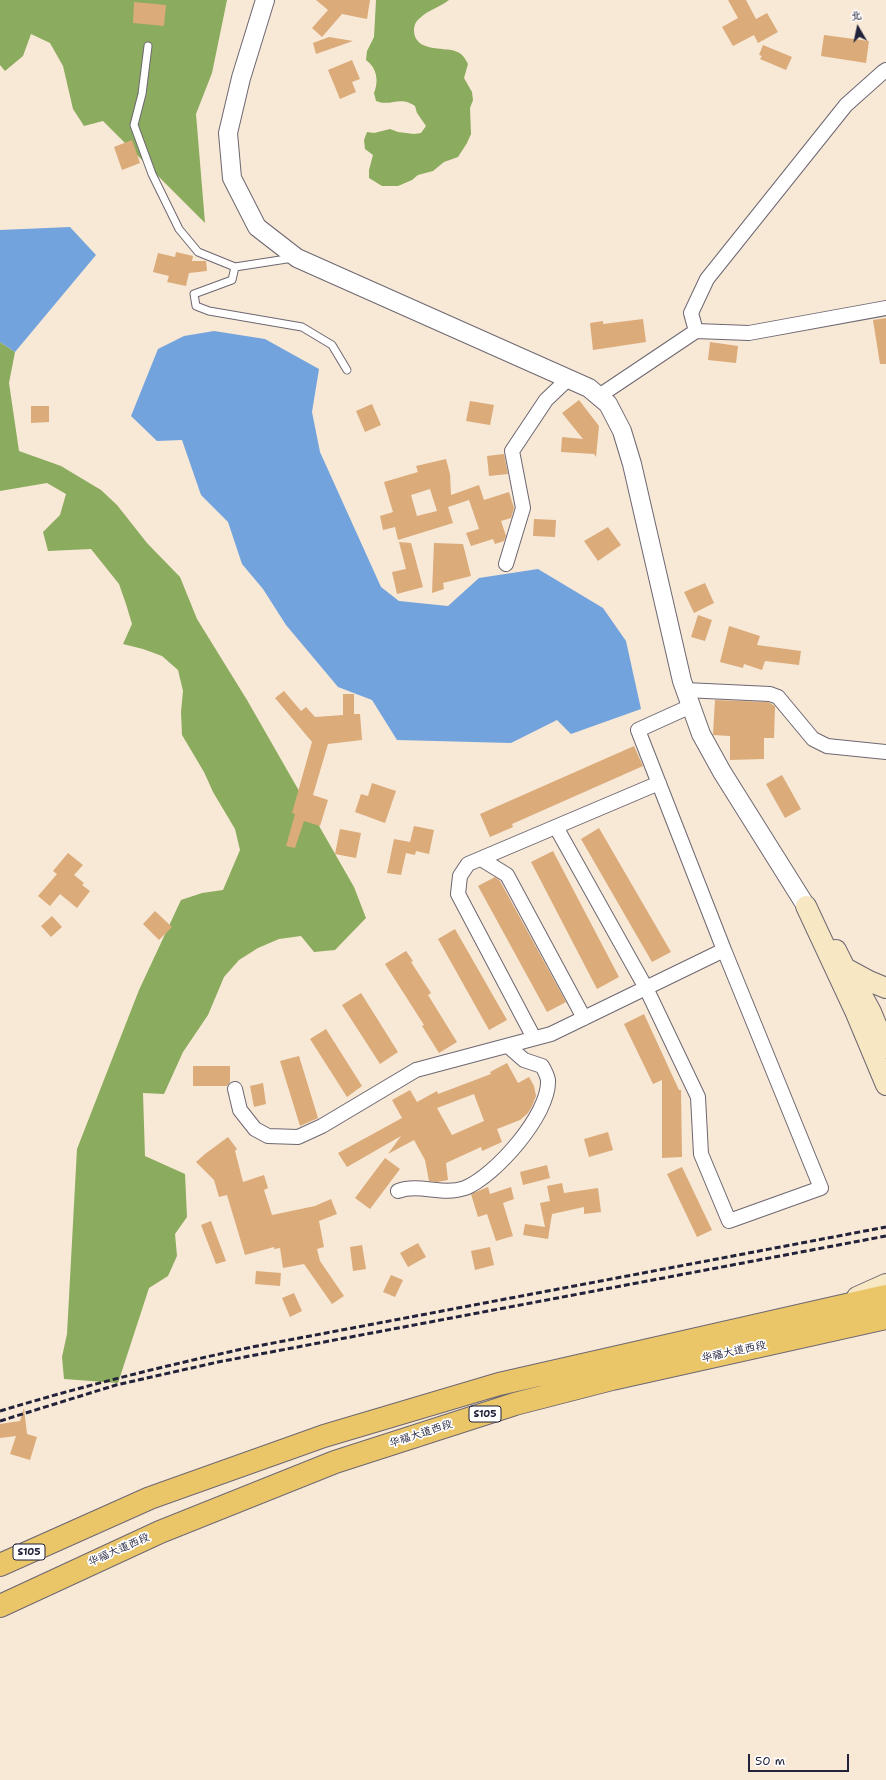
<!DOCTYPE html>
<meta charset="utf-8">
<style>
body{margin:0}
#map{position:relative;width:886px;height:1780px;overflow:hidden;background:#f8e8d6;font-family:"Shantell Sans","LXGW WenKai TC",sans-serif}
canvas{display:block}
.north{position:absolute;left:838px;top:8px;width:40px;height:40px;-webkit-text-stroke:3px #fff;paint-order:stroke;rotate:351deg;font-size:11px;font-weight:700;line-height:16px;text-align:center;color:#22223b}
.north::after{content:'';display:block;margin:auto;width:14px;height:18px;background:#22223b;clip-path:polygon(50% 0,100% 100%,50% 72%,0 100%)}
.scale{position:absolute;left:748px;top:1754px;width:101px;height:18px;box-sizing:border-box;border:2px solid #22223b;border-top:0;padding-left:5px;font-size:12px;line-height:14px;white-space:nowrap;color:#22223b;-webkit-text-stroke:3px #fff;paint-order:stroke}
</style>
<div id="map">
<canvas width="886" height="1780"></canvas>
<div class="north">北</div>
<div class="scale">50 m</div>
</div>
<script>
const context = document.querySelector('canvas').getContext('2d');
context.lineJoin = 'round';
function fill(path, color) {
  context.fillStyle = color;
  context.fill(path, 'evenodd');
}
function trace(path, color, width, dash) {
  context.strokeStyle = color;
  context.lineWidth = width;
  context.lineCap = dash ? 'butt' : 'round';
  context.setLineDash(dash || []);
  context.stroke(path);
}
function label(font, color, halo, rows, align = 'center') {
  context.font = font + ' "Shantell Sans","LXGW WenKai TC",sans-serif';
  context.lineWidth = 3.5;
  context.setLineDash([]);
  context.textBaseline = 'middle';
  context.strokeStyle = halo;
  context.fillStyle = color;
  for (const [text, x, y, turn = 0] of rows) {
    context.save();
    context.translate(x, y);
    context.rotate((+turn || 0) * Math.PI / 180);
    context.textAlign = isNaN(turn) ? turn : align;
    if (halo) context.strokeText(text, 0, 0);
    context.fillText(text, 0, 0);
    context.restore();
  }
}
fill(new Path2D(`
 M0 0H227L212 73 196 114 205 223 103 121 84 126 73 109 63 66 50 43 31 34 23 56 5 71 0 65Z
 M376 0H449C440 7 428 10 420 18 415 22 414 26 414 31 415 52 443 47 455 51 462 53 465 58 468 64L464 78 472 92 473 100 470 108 471 134 467 143 458 157 444 162 433 171 418 175 412 180 398 186H382L369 178V170L373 155 365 149 364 140 367 132 374 133 390 129 398 132 414 134 421 133 426 126 417 113 415 106C400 95 391 107 376 101L374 93C379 81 377 68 366 60L367 51 374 37Z
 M0 342 15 352 9 383 19 451 61 466 101 490 117 505 147 543 180 577 197 619 247 700 354 887 366 918 335 950 314 952 301 936 279 939 258 948 239 960 224 977 208 1015 183 1052 164 1094 143 1093 145 1156 185 1174 187 1217 175 1234 177 1256 168 1276 149 1288 118 1383 64 1379 62 1357 67 1334 77 1149 139 990 181 900 202 893 223 890 240 850 235 829 213 792 204 772 182 735 181 712 183 691 178 670 162 656 143 649 123 644 132 624 126 604 119 584 91 549 48 551 43 532 60 515 66 494 47 483 0 491Z`), '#8bab5e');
fill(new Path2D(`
 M70 227 96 255 15 352 0 342V230Z
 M214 331 265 339 319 369 312 412 320 452 381 587 399 601 448 606 479 578 538 569 603 608 626 641 641 709 571 734 557 720 511 743 397 740 372 700 338 687 286 625 263 589 242 564 228 522 201 495 182 440 157 441 131 416 158 349 184 336Z`), '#73a3dd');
fill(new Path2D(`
 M316 0H370L367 19 342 14 322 37 312 28 328 10Z
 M728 0H746L756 19 767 13 778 32 758 43 754 35 733 46 722 27 738 18Z
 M134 2 166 5 164 26 133 23Z
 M824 35 869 41 866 63 821 56Z
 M329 37 353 41 316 54 313 43Z
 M763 45 792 57 786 70 760 59 762 56 759 55Z
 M352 60 360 79 352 82 356 92 340 99 328 70Z
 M132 140 140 163 122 170 114 147Z
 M176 252 193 256 192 261H206L207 271 189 273 186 286 167 282 169 276 153 272 158 253 175 257Z
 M886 318V364H880L873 320Z
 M643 319 646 342 593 350 590 323 603 321V324Z
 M710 342 738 346 736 363 708 360Z
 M579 400 599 426 596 457 594 454 561 452 562 437 583 439 562 413Z
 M470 401 494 405 490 425 466 421Z
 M372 404 381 425 365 432 356 411Z
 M31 406H49V422L31 423Z
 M504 454 508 474 489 476 487 456Z
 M446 459 450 474 451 495 479 485 484 500 509 492 514 508 511 518 501 521 506 536 504 541 495 544 493 539 471 546 466 533 479 529 469 500 448 507 453 523 398 540 395 527 383 530 380 516 393 512 384 482 418 472 416 466ZM430 489 437 511 417 516 411 495Z
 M534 519 556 520 555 537 533 536Z
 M608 527 621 545 598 561 584 541Z
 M399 542 411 543 423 587 397 594 392 572 406 569Z
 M434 543 463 544 471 576 443 583 444 589 432 593Z
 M705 583 714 603 694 613 684 592Z
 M698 615 712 620 705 641 691 637Z
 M729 626 760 636 757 645 801 651 799 665 765 661 762 670 744 664 743 668 720 662Z
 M284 691 301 711 306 707 315 717 343 715V694H354V714H360L362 740 328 744 313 795 328 800 320 826 304 821 295 848 286 846 295 814 292 813 312 742 275 698Z
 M715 700 768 702 775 706 774 738H764V759L730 760V736L713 735Z
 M634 746 643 766 512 824 513 827 490 837 480 814Z
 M782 775 801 809 785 818 766 784Z
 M372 783 396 791 385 823 355 812 361 794 368 796Z
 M414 826 434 830 429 854 416 851 415 855 406 853 401 875 387 873 394 839 410 842Z
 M599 828 671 952 652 962 581 839Z
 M340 829 361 833 356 858 335 854Z
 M553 851 619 977 597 989 531 862Z
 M68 853 83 865 74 875 84 883 82 885 90 891 77 908 60 894 50 906 38 896 57 874 53 871Z
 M495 877 500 881 566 1002 547 1012 478 886Z
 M155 911 172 927 159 940 143 924Z
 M52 916 62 927 51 937 41 926Z
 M455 929 507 1020 489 1030 438 939Z
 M406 951 413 961 411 962 431 993 428 995 457 1042 439 1053 422 1026 424 1025 385 964Z
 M361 993 398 1052 380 1064 342 1005Z
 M644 1014 679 1090H681L682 1157 662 1158V1080L653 1084 624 1024Z
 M326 1029 362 1086 347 1097 310 1039Z
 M299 1056 318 1118 300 1126 280 1061Z
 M507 1063 518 1083 529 1077 534 1086 536 1096 532 1106 528 1113 520 1120 497 1129 502 1142 482 1151 481 1147 446 1163 448 1180 437 1182 429 1181 425 1160 414 1140 388 1154 401 1136 347 1167 338 1153 402 1118 392 1100 410 1090 417 1102 437 1091 438 1094 491 1074 490 1072ZM474 1094 484 1121 452 1135 437 1108Z
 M193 1066H230V1082L227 1086H193Z
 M263 1083 266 1104 254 1107 250 1086Z
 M608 1132 613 1150 589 1157 584 1139Z
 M228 1137 237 1149 235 1151 243 1182 264 1175 268 1188 264 1190 272 1215 315 1206 331 1199 337 1214 319 1221 324 1247 317 1249 320 1261 344 1296 332 1304 304 1264 283 1268 280 1248 274 1249V1247L245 1255 227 1195 219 1197 214 1180 196 1162 205 1154Z
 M385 1158 400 1169 370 1209 355 1198Z
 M547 1165 550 1178 523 1185 520 1172Z
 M682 1167 712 1230 697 1237 667 1174Z
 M562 1183 564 1193 598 1188 601 1212 584 1214V1207L552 1214 548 1239 523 1235 525 1224 545 1227 540 1203 550 1201 547 1186Z
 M488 1187 490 1194 511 1187 514 1199 503 1203 513 1236 496 1241 487 1214 478 1217 471 1194Z
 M211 1221 226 1261 216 1264 201 1225Z
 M418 1243 426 1257 408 1267 400 1253Z
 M362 1245 366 1269 353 1271 350 1247Z
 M490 1247 494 1265 475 1270 471 1251Z
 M256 1271 281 1273 280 1286 255 1284Z
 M391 1275 403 1280 395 1297 383 1292Z
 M294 1293 302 1311 290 1317 282 1298Z
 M24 1408 27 1434 37 1437 30 1460 10 1454 16 1436 0 1438V1424L20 1421Z`), '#dbab7a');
const service = new Path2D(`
 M148 46 142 94 134 125 152 174 179 229 198 252 235 267 293 258
 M235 267 232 280 194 294 196 306 209 311 302 327 332 345 347 370`);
const minor = new Path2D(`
 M696 331 691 313 707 279 846 105 883 72 886 70
 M599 396 696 331 749 333 886 308
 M506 564 523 508 512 451 546 400 568 379
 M685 690 770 694 778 697 813 739 827 746 886 752
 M556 827 646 988 698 1097 701 1154 729 1221 821 1188 724 950
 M481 859 507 875 584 1018
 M534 1038 458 894 460 876 468 864 659 783
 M235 1089 240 1110 255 1129 268 1136 298 1137 322 1126 416 1070 551 1034 724 950 638 730 691 706
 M398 1191C420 1183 442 1196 465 1188 495 1176 550 1114 548 1080 547 1075 545 1071 542 1066L524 1060 508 1046`);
const tertiary = new Path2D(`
 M265 0 241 78 228 133 232 178 257 227 297 258 589 388 608 404 622 431 632 464 682 681 701 734 722 772 806 906`);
const secondary = new Path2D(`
 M806 906 855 1011 886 1085
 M836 950 845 968 869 981 886 988
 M857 986 871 1012 886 1048
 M857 1297 886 1284`);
const primary = new Path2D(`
 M0 1565 150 1498 324 1436 499 1384 886 1296
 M0 1606 160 1532 335 1462 515 1404 612 1379 886 1318`);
trace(service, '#6d6771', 9);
trace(minor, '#6d6771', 16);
trace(tertiary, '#6d6771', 20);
trace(secondary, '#6d6771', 22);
trace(primary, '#6d6771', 24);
trace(service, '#fff', 7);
trace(minor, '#fff', 14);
trace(tertiary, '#fff', 18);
trace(secondary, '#f7e8c3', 20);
trace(primary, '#eac669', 22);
trace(new Path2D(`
 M0 1411C83 1386 167 1365 252 1347L886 1227
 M0 1421 116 1385 218 1362 886 1236`), '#22223b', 3, [6, 3]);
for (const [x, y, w] of [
 [485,1414,32],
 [29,1552,32]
]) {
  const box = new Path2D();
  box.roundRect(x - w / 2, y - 8, w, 16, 3);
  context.fillStyle = '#fff';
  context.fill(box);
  trace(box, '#22223b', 1);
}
label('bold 10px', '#22223b', null, [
 ["S105",485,1414],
 ["S105",29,1552]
]);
label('11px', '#22223b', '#fff', [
 ["华福大道西段",734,1352,-12],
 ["华福大道西段",421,1434,-18],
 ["华福大道西段",119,1550,-24]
]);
</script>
